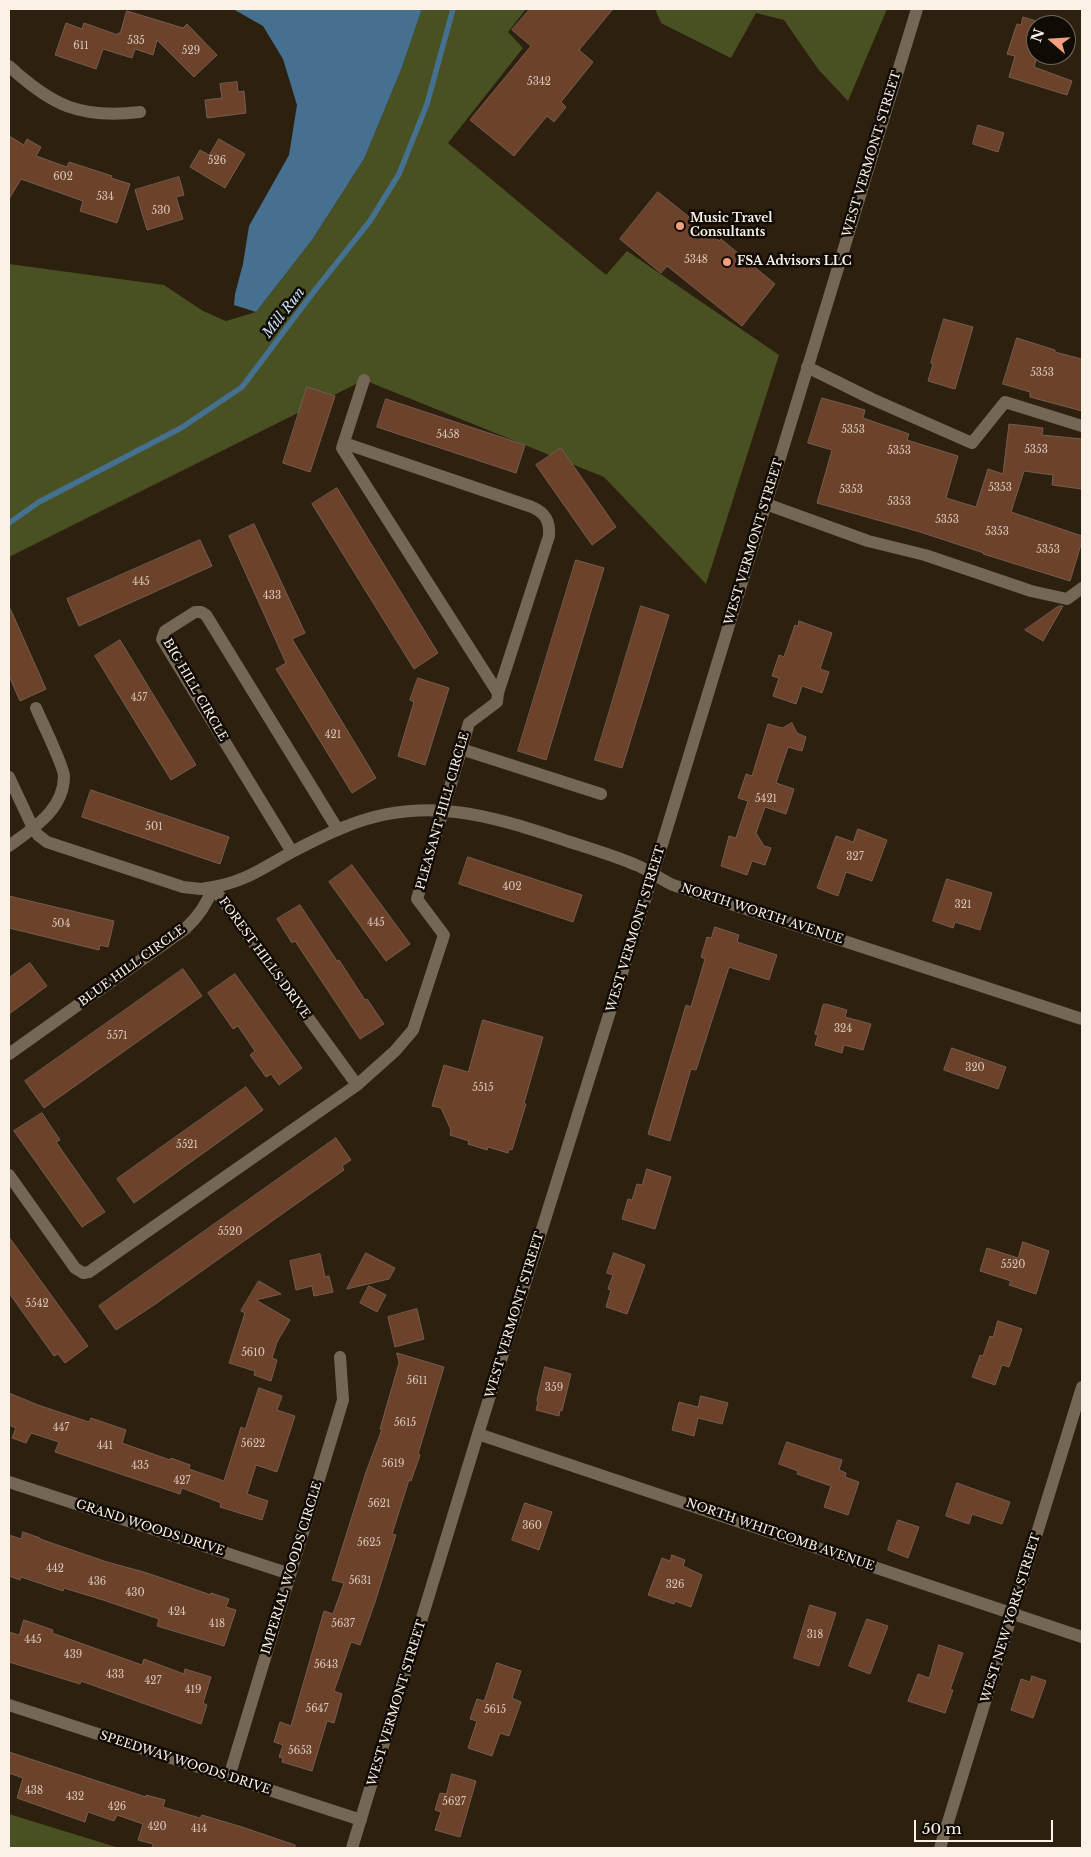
<!DOCTYPE html>
<style>
body{margin:0}
#map{position:relative;width:1091px;height:1857px;overflow:hidden;background:#2e200e;font-family:"Libre Baskerville",serif}
canvas{display:block}
.frame{position:absolute;inset:0;border:10px solid #fbf2e7;pointer-events:none}
.north{position:absolute;left:1026px;top:15px;width:50px;height:50px;box-sizing:border-box;background:#110b05;border:1px solid #6f675f;border-radius:50%;rotate:289deg;font-size:14px;font-weight:700;line-height:20px;text-align:center;color:#fbf2e7}
.north::after{content:'';display:block;margin:auto;width:18px;height:22px;background:#f2a07f;clip-path:polygon(50% 0,100% 100%,50% 72%,0 100%)}
.scale{position:absolute;left:914px;top:1820px;width:139px;height:22px;box-sizing:border-box;border:2px solid #fbf2e7;border-top:0;padding-left:6px;font-size:15px;line-height:18px;white-space:nowrap;color:#fbf2e7;-webkit-text-stroke:4px #110b05;paint-order:stroke}
</style>
<div id="map">
<canvas width="1091" height="1857"></canvas>
<div class="frame"></div>
<div class="north">N</div>
<div class="scale">50 m</div>
</div>
<script>
const context = document.querySelector('canvas').getContext('2d');
context.lineJoin = 'round';
function fill(path, color) {
  context.fillStyle = color;
  context.fill(path, 'evenodd');
}
function trace(path, color, width, dash) {
  context.strokeStyle = color;
  context.lineWidth = width;
  context.lineCap = dash ? 'butt' : 'round';
  context.setLineDash(dash || []);
  context.stroke(path);
}
function label(font, color, halo, rows, align = 'center') {
  context.font = font + ' "Libre Baskerville",serif';
  context.lineWidth = 5;
  context.setLineDash([]);
  context.textBaseline = 'middle';
  context.strokeStyle = halo;
  context.fillStyle = color;
  for (const [text, x, y, turn = 0] of rows) {
    context.save();
    context.translate(x, y);
    context.rotate((+turn || 0) * Math.PI / 180);
    context.textAlign = isNaN(turn) ? turn : align;
    if (halo) context.strokeText(text, 0, 0);
    context.fillText(text, 0, 0);
    context.restore();
  }
}
fill(new Path2D(`
 M422 9H526L508 32 523 48 448 143 606 275 627 251 779 355 706 584 604 477 364 380 9 557V264L164 285 203 311 226 321 256 312 312 240 364 159 401 70Z
 M655 9H887L848 101 818 69 784 20 756 13 731 58 661 23Z
 M9 1814 119 1848H9Z`), '#495022');
fill(new Path2D(`
 M233 9H422L401 70 364 159 312 240 256 312 234 305 235 294 243 264 249 226 289 155 297 105 283 59 263 26Z`), '#457090');
trace(new Path2D(`
 M9 523 39 502 181 428 242 387 312 294 370 221 399 174 427 104 453 9`), '#457090', 5.5);
const building = new Path2D(`
 M530 9H613L579 50 593 62 561 102 566 107 554 122 547 116 514 156 470 120 531 46 512 30Z
 M127 11 183 28 187 24 217 55 194 77 157 40 153 55 135 49 132 58 103 49 96 69 55 55 66 23 82 29 84 23 118 35V33H120Z
 M1023 17 1036 21V60L1034 67 1072 81 1067 95 1009 77 1015 56 1007 54 1017 24 1021 25Z
 M237 82 238 92 244 91 246 113 207 118 205 100 222 98 220 84Z
 M978 125 1004 133 998 152 973 144Z
 M9 136 24 145 27 139 41 147 36 156 67 167 69 162 112 176 111 178 130 184 117 223 80 211 83 201 21 179 9 199Z
 M219 139 245 154 225 188 190 167 200 150 209 155Z
 M179 177 184 195 176 197 183 219 147 230 135 190Z
 M658 192 719 241 721 239 775 284 742 326 667 266 661 273 620 239Z
 M944 319 973 327 955 389 928 381 933 364 931 363Z
 M1017 338 1055 350V352L1082 359V411L1030 397V392L1003 384Z
 M307 387 335 396 310 472 283 463Z
 M822 398 865 410 863 418 909 434 907 440 958 456 946 498 976 507 988 469 1003 474 1009 424 1043 428 1042 435 1082 439V489L1052 485 1053 475 1024 471 1011 512 1082 536V541L1070 581 993 557 983 554 984 553 920 532 817 503 832 450 808 443Z
 M386 399 525 445 516 473 377 427Z
 M561 448 616 527 592 545 536 465Z
 M337 488 438 653 414 669 312 504Z
 M254 524 305 633 292 639 376 778 352 793 276 669 286 663 229 536Z
 M200 540 212 566 79 626 67 599Z
 M576 560 604 568 546 760 518 751Z
 M9 606 46 689 20 701 9 676Z
 M641 606 669 615 622 768 595 760Z
 M1059 606H1063L1043 641 1025 630Z
 M799 621 832 633 820 669 829 672 822 693 802 686 796 704 773 696 779 678 772 676 779 655 784 657 795 625 798 626Z
 M120 640 196 765 171 780 95 656Z
 M418 678 449 688 425 765 398 756 414 702 410 700Z
 M792 723 797 733 806 737 802 751 788 747 776 783 794 789 786 814 765 807 756 833 764 846 771 848 765 865 752 861 747 875 721 866 729 836 736 838 748 801 738 798 746 774 752 776 768 724 782 728Z
 M91 790 229 837 220 864 82 817Z
 M858 829 887 840 872 881 846 872 838 896 817 888 836 836 853 842Z
 M468 857 582 895 573 922 459 884Z
 M352 865 410 944 386 961 329 882Z
 M947 879 992 893 980 930 955 922 953 928 933 921Z
 M9 896 114 921 108 947 100 945 99 950 9 928Z
 M300 905 337 961 339 960 365 1000 367 999 384 1024 360 1039 295 941 292 943 277 919Z
 M715 927 739 935 737 942 777 955 769 980 729 967 696 1070 691 1069 670 1141 648 1134 686 1005 691 1007 705 959 701 957 707 937 711 938Z
 M30 963 47 986 9 1014V978Z
 M183 969 202 996 44 1108 25 1081Z
 M235 974 302 1068 279 1085 271 1074 266 1077 250 1055 255 1051 238 1026 233 1029 208 993Z
 M826 1004 847 1010 845 1017 871 1024 863 1050 844 1045 842 1053 815 1045 818 1035 815 1034 823 1005Z
 M483 1020 543 1037 524 1103 526 1104 512 1150 509 1149 508 1153 488 1147 487 1150 468 1144 469 1141 450 1135 451 1130 441 1108 432 1106 444 1065 468 1072Z
 M952 1048 1006 1067 998 1089 944 1070Z
 M246 1087 263 1110 134 1203 117 1179Z
 M42 1113 60 1140 56 1142 105 1212 82 1227 14 1131Z
 M336 1138 351 1160 342 1166 344 1170 154 1305 116 1330 99 1306Z
 M647 1169 671 1177 655 1229 622 1219 628 1199 632 1200 637 1184 642 1185Z
 M9 1237 88 1346 65 1363 58 1354 54 1356 9 1293Z
 M1023 1242 1049 1251 1036 1294 1009 1285 1011 1281 980 1271 987 1248 1018 1258Z
 M366 1253 395 1268 389 1279 347 1289Z
 M614 1253 645 1265 627 1314 606 1307 611 1290 608 1289 613 1275 607 1273Z
 M320 1254 325 1277 329 1276 333 1292 314 1296 312 1286 296 1290 290 1261Z
 M259 1281 281 1294 256 1300 290 1320 277 1342 272 1358 277 1360 271 1381 254 1375 255 1371 229 1363 245 1313 241 1311Z
 M369 1286 386 1295 377 1312 360 1303Z
 M417 1309 424 1339 395 1347 388 1317Z
 M998 1321 1022 1329 1009 1367 1002 1365 995 1385 972 1377 980 1355 983 1356 990 1336 993 1337Z
 M397 1353 444 1367 418 1454 420 1455 411 1481 409 1480 392 1534 396 1535 375 1602 360 1645 351 1642 334 1691 342 1694 334 1723 327 1721 312 1771 282 1762 283 1758 279 1757 283 1745 274 1742 280 1722 291 1726 324 1611 333 1614 344 1583 332 1580 366 1472 382 1429H380L399 1363Z
 M545 1367 571 1374 562 1411 560 1410 559 1416 536 1410 538 1402 537 1401Z
 M259 1388 282 1396 277 1410 295 1416 277 1472 256 1465 247 1494 268 1501 262 1520 220 1507 221 1503 182 1488 180 1494 55 1452 59 1442 31 1433 26 1443 12 1438 16 1428 9 1425V1393L38 1405 89 1422 91 1418 126 1430 122 1443 170 1460 171 1458 190 1465 189 1469 224 1481 241 1427 245 1429Z
 M701 1396 728 1403 722 1424 698 1418 694 1436 672 1430 679 1402 698 1407Z
 M787 1442 842 1460 839 1470 846 1473 845 1477 859 1482 848 1515 824 1507 831 1486 797 1474 798 1471 779 1464Z
 M957 1483 1010 1502 1002 1524 972 1514 969 1524 946 1516Z
 M525 1503 552 1512 539 1550 512 1540Z
 M898 1520 919 1527 908 1558 888 1550Z
 M23 1532 40 1538V1539L107 1562 144 1572 211 1595V1593L229 1599 226 1607 236 1610 224 1646 157 1626 159 1619 103 1600 64 1588 63 1591 21 1577 20 1580 9 1576V1535L21 1539Z
 M672 1555 685 1560 683 1566 702 1575 691 1607 675 1601 674 1604 648 1595 662 1558 670 1561Z
 M810 1605 836 1613 819 1666 794 1658Z
 M867 1619 888 1626 870 1674 849 1666Z
 M24 1620 53 1630 52 1633 142 1665 144 1659 184 1674 185 1669 211 1677 203 1703 207 1705 201 1724 81 1681 80 1684 9 1662V1632L19 1635Z
 M939 1645 963 1653 950 1690H953L945 1713 908 1701 918 1674 929 1678Z
 M497 1663 521 1671 512 1698 521 1702 509 1736 500 1733 492 1756 468 1748 477 1721 470 1719 477 1699 484 1701Z
 M1032 1676 1046 1681 1033 1718 1011 1710 1021 1679 1030 1682Z
 M9 1752 146 1797V1795L165 1800 163 1807 200 1818 202 1815 242 1827 295 1845V1848H152L153 1844 138 1840 143 1824 117 1815 114 1821 88 1812 85 1822 17 1798 23 1778 9 1773Z
 M452 1774 476 1781 460 1837 435 1830 441 1812 435 1810 440 1793 446 1794Z`);
fill(building, '#6d422a');
trace(building, '#745d50', 1);
trace(new Path2D(`
 M9 66C52 106 81 119 140 112
 M807 367 872 399 972 443 1005 402 1082 426
 M344 443 532 507C546 513 550 522 549 536L498 693
 M766 504 868 541 925 555 1031 591 1067 599 1082 588
 M461 749 601 794
 M9 777 33 828 38 835 47 842 183 887 201 889 213 887 357 1085
 M9 846C33 828 64 810 64 776 64 767 41 720 36 708
 M292 852 162 639 165 631 195 612H201L206 615 338 830
 M9 1054 185 929C198 917 207 905 213 887 245 882 264 867 292 852 309 843 328 833 347 826 424 795 489 815 564 840 588 848 613 855 636 865 649 870 660 879 673 885L1082 1019
 M9 1175 75 1268 83 1273 89 1272 357 1085 395 1051 413 1030 444 935 417 899 469 723 497 702 498 693 342 448 364 380
 M478 1434 1082 1637
 M9 1482 290 1574
 M9 1705 361 1820
 M229 1777 343 1400 340 1357
 M352 1848 478 1434 653 874 917 9
 M940 1848 1082 1387`), '#746755', 12);
for (const [x, y, r, color] of [
 [680,226,5,"#f2a07f"],
 [727,262,5,"#f2a07f"]
]) {
  const dot = new Path2D();
  dot.arc(x, y, r, 0, 2 * Math.PI);
  context.fillStyle = color;
  context.fill(dot);
  trace(dot, '#110b05', 2);
}
label('10px', '#d8c6b8', null, [
 ["535",136,41],
 ["611",81,46],
 ["529",191,51],
 ["5342",539,82],
 ["526",217,161],
 ["602",63,177],
 ["534",105,197],
 ["530",161,211],
 ["5348",696,260],
 ["5353",1042,373],
 ["5353",853,430],
 ["5458",448,435],
 ["5353",1036,450],
 ["5353",899,451],
 ["5353",1000,488],
 ["5353",851,490],
 ["5353",899,502],
 ["5353",947,520],
 ["5353",997,532],
 ["5353",1048,550],
 ["445",141,582],
 ["433",272,596],
 ["457",139,698],
 ["421",333,735],
 ["5421",766,799],
 ["501",154,827],
 ["327",855,857],
 ["402",512,887],
 ["321",963,905],
 ["445",376,923],
 ["504",61,924],
 ["324",843,1029],
 ["5571",117,1036],
 ["320",975,1068],
 ["5515",483,1088],
 ["5521",187,1145],
 ["5520",230,1232],
 ["5520",1013,1265],
 ["5542",37,1304],
 ["5610",253,1353],
 ["5611",417,1381],
 ["359",554,1388],
 ["5615",405,1423],
 ["447",61,1428],
 ["5622",253,1444],
 ["441",105,1446],
 ["5619",393,1464],
 ["435",140,1466],
 ["427",182,1481],
 ["5621",379,1504],
 ["360",532,1526],
 ["5625",369,1543],
 ["442",55,1569],
 ["5631",360,1581],
 ["436",97,1582],
 ["326",675,1585],
 ["430",135,1593],
 ["424",177,1612],
 ["418",217,1624],
 ["5637",343,1624],
 ["318",815,1635],
 ["445",33,1640],
 ["439",73,1655],
 ["5643",326,1665],
 ["433",115,1675],
 ["427",153,1681],
 ["419",193,1690],
 ["5647",317,1709],
 ["5615",495,1710],
 ["5653",300,1751],
 ["438",34,1791],
 ["432",75,1797],
 ["5627",454,1802],
 ["426",117,1807],
 ["420",157,1827],
 ["414",199,1829]
]);
label('12px', '#fbf2e7', '#110b05', [
 ["WEST VERMONT STREET",872,154,-73],
 ["WEST VERMONT STREET",754,542,-73],
 ["BIG HILL CIRCLE",195,690,60],
 ["PLEASANT HILL CIRCLE",443,811,-74],
 ["NORTH WORTH AVENUE",762,914,18],
 ["WEST VERMONT STREET",636,929,-73],
 ["FOREST HILLS DRIVE",264,958,54],
 ["BLUE HILL CIRCLE",132,966,-36],
 ["WEST VERMONT STREET",515,1315,-73],
 ["GRAND WOODS DRIVE",150,1528,18],
 ["NORTH WHITCOMB AVENUE",780,1535,19],
 ["IMPERIAL WOODS CIRCLE",292,1568,-73],
 ["WEST NEW YORK STREET",1011,1618,-73],
 ["WEST VERMONT STREET",397,1703,-73],
 ["SPEEDWAY WOODS DRIVE",185,1763,18]
]);
label('bold 12px', '#fbf2e7', '#110b05', [
 ["Music Travel",690,219],
 ["Consultants",690,233],
 ["FSA Advisors LLC",737,262]
], 'left');
label('italic 14px', '#c6e0f5', '#110b05', [
 ["Mill Run",284,313,-52]
]);
</script>
